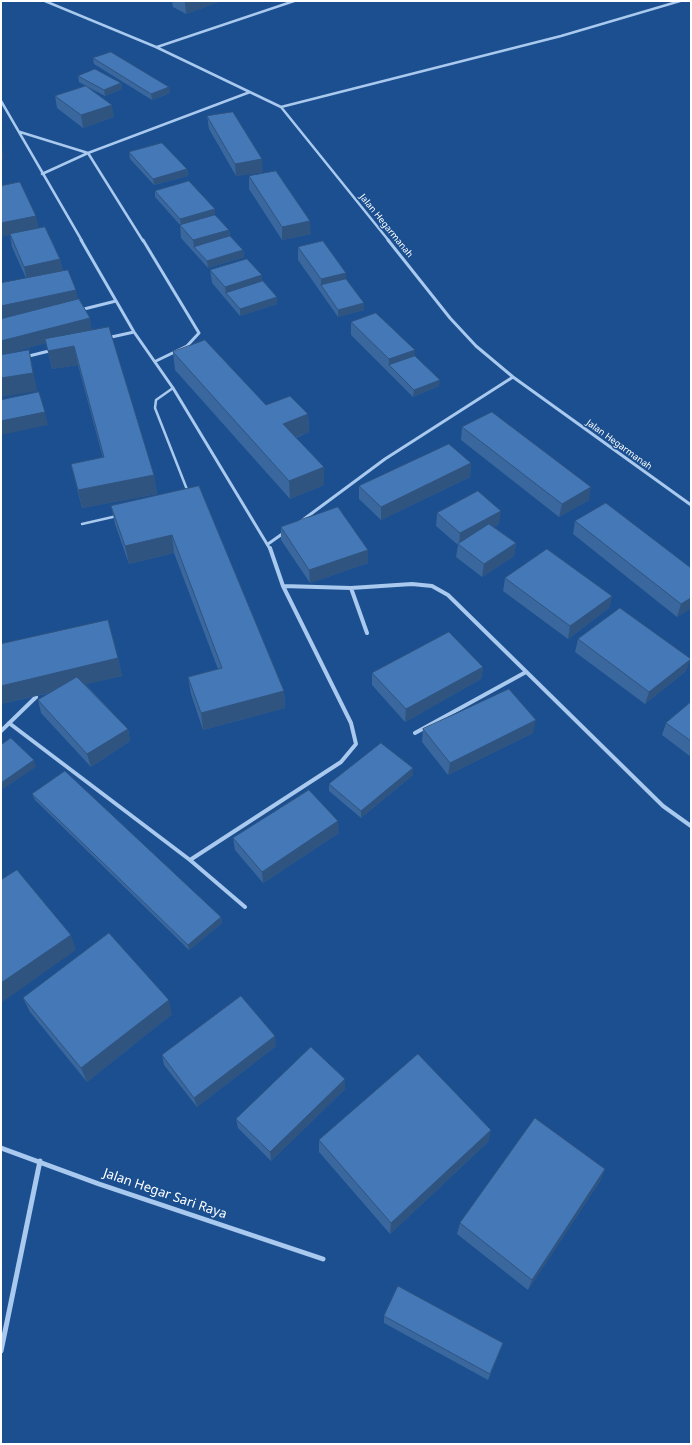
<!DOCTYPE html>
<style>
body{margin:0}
#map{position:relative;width:692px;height:1445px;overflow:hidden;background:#1b4f8f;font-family:"Noto Sans",sans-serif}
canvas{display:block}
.frame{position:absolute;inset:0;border:2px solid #fff;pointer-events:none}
</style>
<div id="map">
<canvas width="692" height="1445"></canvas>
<div class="frame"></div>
</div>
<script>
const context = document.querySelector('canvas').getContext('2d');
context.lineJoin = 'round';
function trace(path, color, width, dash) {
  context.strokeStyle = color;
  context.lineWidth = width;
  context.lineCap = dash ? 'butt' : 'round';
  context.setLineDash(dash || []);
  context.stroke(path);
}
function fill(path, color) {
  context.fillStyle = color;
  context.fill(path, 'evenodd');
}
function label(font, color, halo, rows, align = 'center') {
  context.font = font + ' "Noto Sans",sans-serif';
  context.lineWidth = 3;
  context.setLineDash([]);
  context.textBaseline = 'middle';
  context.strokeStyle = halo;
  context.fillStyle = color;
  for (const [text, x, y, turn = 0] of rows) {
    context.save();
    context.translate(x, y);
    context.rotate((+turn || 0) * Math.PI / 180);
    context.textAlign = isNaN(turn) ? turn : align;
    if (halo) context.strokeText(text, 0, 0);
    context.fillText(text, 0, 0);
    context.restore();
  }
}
trace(new Path2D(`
 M173 388 156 400 155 408 188 492
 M82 524 117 516`), '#a9c9ee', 2.5);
trace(new Path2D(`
 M45 1 156 47 281 107 389 241
 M157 47 294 1
 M1 101 82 241
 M281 107 561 36 680 1
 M20 132 88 153 250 92
 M42 174 88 153 143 241`), '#a9c9ee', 2.5);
trace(new Path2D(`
 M81 240 134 332 173 388 270 549
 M143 240 199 333 187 346 156 361
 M388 240 450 318 476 346 513 377 691 505
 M80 310 116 301
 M107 338 134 332
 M25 357 53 350
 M300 522 385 459 513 377
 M268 544 285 532`), '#a9c9ee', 3);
trace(new Path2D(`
 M270 548 283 586 351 588 412 584 432 586 448 595 663 806 691 826
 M351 588 367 633
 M9 723 190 860 341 762 356 744 351 723 283 586
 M1 731 36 697
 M415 733 526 672
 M190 860 245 907`), '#a9c9ee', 4);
trace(new Path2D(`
 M1 1148 99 1184 323 1259
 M1 1351 40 1161`), '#a9c9ee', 5);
fill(new Path2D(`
 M172 1H221L186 14 173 7Z
 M93 58 170 93 152 100 94 64Z
 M78 76 121 83 122 89 105 96 86 86 114 117 83 128 57 108 55 96 86 86 79 82Z
 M207 116 263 172 236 176 209 129Z
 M129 152 187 169 188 176 154 185 130 159Z
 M249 176 311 234 282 240 249 189Z
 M155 191 215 215 229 230 230 236 243 250 244 257 208 268 181 238 180 225 155 197Z
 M38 228 60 259 63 271 78 300 92 330 154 475 157 494 82 508 71 464 103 458 78 365 52 369 46 343 1 355 26 278 12 247 10 235Z
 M298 247 346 279 364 303V310L338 317 298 260Z
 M210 270 263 281 277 304 240 316 212 283Z
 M351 322 415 356 439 386 413 397 351 335Z
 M173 352 266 405 308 414 309 432 296 438 324 467V485L290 499 175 370Z
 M462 427 589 500 559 517 461 440Z
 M471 463 470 477 381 520 359 499V486Z
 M199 486 284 691 285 708 203 730 191 694 188 677 218 669 174 553 129 564 115 524 111 506Z
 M437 513 499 524 494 527 516 543 514 556 482 577 456 557 458 545 436 526Z
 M575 521 691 608 677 617 573 534Z
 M281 527 368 550V563L310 583 281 540Z
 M505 578 612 596 609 608 568 639 503 591Z
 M108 620 118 658 122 676 85 684 128 729 130 741 91 767 41 713 38 700 50 693 1 704V644Z
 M578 639 686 671 645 704 575 652Z
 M483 667 481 679 405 722 372 685V673Z
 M691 702V757L662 735 666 723Z
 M423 729 533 733 448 775 422 742Z
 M413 775 361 818 329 791V784Z
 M32 794 221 917 222 923 189 950 35 800Z
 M339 833 263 883 235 850 233 838Z
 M23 998 172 1014 87 1082 30 1012Z
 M276 1046 197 1107 164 1065 162 1055Z
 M345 1089 271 1161 238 1128 236 1119Z
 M491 1130 488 1142 390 1234 319 1152V1140Z
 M605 1169 600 1181 528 1290 457 1234 460 1223Z
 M384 1316 503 1343 488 1380 384 1323Z`), '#3a679d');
fill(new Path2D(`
 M189 1H221L186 14 185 2Z
 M121 83 122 89 105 96 104 90Z
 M169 87 170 93 152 100 151 94Z
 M112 105 114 117 83 128 81 115Z
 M1 147H2L4 159 1 160Z
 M262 159 263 172 236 176 235 164Z
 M187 169 188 176 154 185 153 179Z
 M215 209V216L181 226 180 219Z
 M36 216 39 229 1 237V223Z
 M310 221 311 234 282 240V227Z
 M229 230 230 243 194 247 193 240Z
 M243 250 244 257 208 268 207 261Z
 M60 259 63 272 27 280 24 267Z
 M346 273V286L321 285V279Z
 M262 275 263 288 226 293 225 287Z
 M76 290 79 303 1 319V306Z
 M277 297V304L240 316V309Z
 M364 303V310L338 317V310Z
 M90 318 92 331 1 355V341Z
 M74 346 78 365 52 369 48 351Z
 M29 350 33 369 37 391 1 397V378Z
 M415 350 414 363 389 365V359Z
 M440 380 439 386 413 397 414 390Z
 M45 412 48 425 1 435V421Z
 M308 414 309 432 284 442 283 424Z
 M471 463 470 477 381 520V507Z
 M324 467V485L290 499 289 481Z
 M154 475 157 494 82 508 78 490Z
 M591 487 589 500 559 517 562 504Z
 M501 511 499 524 460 545H459L460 533Z
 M172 535 174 553 129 564 125 546Z
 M516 543 514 556 482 577 484 564Z
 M368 550V563L310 583 309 570Z
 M612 596 609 608 568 639 570 626Z
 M691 598V608L677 617 681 604Z
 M118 658 122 676 1 704V686Z
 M691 659 686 671 645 704 649 692Z
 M483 667 481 679 405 722 406 709Z
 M284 691 285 708 203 730 201 713Z
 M536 720 533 733 448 775 450 763Z
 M128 729 130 741 91 767 87 754Z
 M34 760 36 767 3 789 1 783Z
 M413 768V775L361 818V811Z
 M338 821 339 833 263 883 262 872Z
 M221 917 222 923 189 950 188 945Z
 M71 935 76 950 1 1003V983Z
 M169 1000 172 1014 87 1082 81 1068Z
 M275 1036 276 1046 197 1107 194 1098Z
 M345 1079V1089L271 1161 270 1152Z
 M491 1130 488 1142 390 1234 391 1223Z
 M605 1169 600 1181 528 1290 532 1280Z`), '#305480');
const building = new Path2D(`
 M111 52 169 87 151 94 93 58Z
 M95 69 121 83 104 90 78 76Z
 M86 86 112 105 81 115 55 96Z
 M233 112 262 159 235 164 207 116Z
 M162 143 187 169 153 179 129 152Z
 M276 171 310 221 282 227 249 176Z
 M189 181 215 209 180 219 155 191Z
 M20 182 36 216 1 223V186Z
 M215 215 229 230 193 240 180 225Z
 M45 227 60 259 24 267 10 234Z
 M230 236 243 250 207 261 194 247Z
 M323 241 346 273 321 279 298 247Z
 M247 259 262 275 225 287 210 270Z
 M68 270 76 290 1 306V283Z
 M346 279 364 303 338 310 321 285Z
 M263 281 277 297 240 309 226 293Z
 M79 299 90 318 1 341V319Z
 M376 313 415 350 389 359 351 322Z
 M109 327 154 475 78 490 71 464 104 457 74 346 48 351 45 339Z
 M205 340 266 405 290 396 308 414 283 424 324 467 289 481 173 352Z
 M29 350 33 373 1 378V355Z
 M415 356 440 380 414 390 389 365Z
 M39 392 45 412 1 421V400Z
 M492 412 591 487 562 504 462 427Z
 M449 444 471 463 381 507 359 486Z
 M199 486 284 691 201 713 188 677 222 668 172 535 125 546 111 506Z
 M478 491 501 511 460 533 437 513Z
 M606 503 691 568V598L681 604 575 521Z
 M338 507 368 550 309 570 281 527Z
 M489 524 516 543 484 564 458 544Z
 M547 549 612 596 570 626 505 578Z
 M620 608 691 659 649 692 578 639Z
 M108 620 118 658 1 686V644Z
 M449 632 483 667 406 709 372 673Z
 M77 677 128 729 87 754 38 700Z
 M509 689 536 720 450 763 423 729Z
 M691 702V741L666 723Z
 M11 738 34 760 1 783V745Z
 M381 743 413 768 361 811 329 784Z
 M65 771 221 917 188 945 32 794Z
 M309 790 338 821 262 872 233 838Z
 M17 870 71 935 1 983V880Z
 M109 933 169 1000 81 1068 23 998Z
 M241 996 275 1036 194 1098 162 1055Z
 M311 1047 345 1079 270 1152 236 1119Z
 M418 1054 491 1130 391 1223 319 1140Z
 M535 1118 605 1169 532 1280 460 1223Z
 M398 1286 503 1343 490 1374 384 1316Z`);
fill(building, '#4478b7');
trace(building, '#305480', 1);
label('9px', '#fff', '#1b4f8f', [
 ["Jalan Hegarmanah",386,226,51],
 ["Jalan Hegarmanah",619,445,36]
]);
label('13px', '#fff', '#1b4f8f', [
 ["Jalan Hegar Sari Raya",165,1194,19]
]);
</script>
